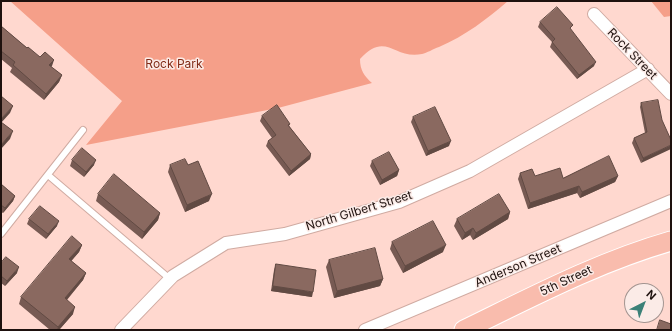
<!DOCTYPE html>
<style>
body{margin:0}
#map{position:relative;width:672px;height:331px;overflow:hidden;background:#ffd8cf;font-family:Inter,sans-serif}
canvas{display:block}
.frame{position:absolute;inset:0;border:2px solid #1e110e;pointer-events:none}
.north{position:absolute;left:624px;top:283px;width:40px;height:40px;box-sizing:border-box;background:#fbebe7;border:1px solid #a39490;border-radius:50%;rotate:42deg;font-size:11px;font-weight:700;line-height:16px;text-align:center;color:#1e110e}
.north::after{content:'';display:block;margin:auto;width:14px;height:18px;background:#3b8178;clip-path:polygon(50% 0,100% 100%,50% 72%,0 100%)}
</style>
<div id="map">
<canvas width="672" height="331"></canvas>
<div class="frame"></div>
<div class="north">N</div>
</div>
<script>
const context = document.querySelector('canvas').getContext('2d');
context.lineJoin = 'round';
function fill(path, color) {
  context.fillStyle = color;
  context.fill(path, 'evenodd');
}
function trace(path, color, width, dash) {
  context.strokeStyle = color;
  context.lineWidth = width;
  context.lineCap = dash ? 'butt' : 'round';
  context.setLineDash(dash || []);
  context.stroke(path);
}
function label(font, color, halo, rows, align = 'center') {
  context.font = font + ' Inter,sans-serif';
  context.lineWidth = 3;
  context.setLineDash([]);
  context.textBaseline = 'middle';
  context.strokeStyle = halo;
  context.fillStyle = color;
  for (const [text, x, y, turn = 0] of rows) {
    context.save();
    context.translate(x, y);
    context.rotate((+turn || 0) * Math.PI / 180);
    context.textAlign = isNaN(turn) ? turn : align;
    if (halo) context.strokeText(text, 0, 0);
    context.fillText(text, 0, 0);
    context.restore();
  }
}
fill(new Path2D(`
 M10 1H508C487 19 465 36 439 47 433 49 427 53 422 54 394 60 386 30 360 59 360 70 364 76 372 83L278 108 86 145 122 101Z
 M651 1H671V16L664 17Z`), '#f59f89');
const service = new Path2D(`
 M48 175 170 279
 M1 234 83 130`);
const minor = new Path2D(`
 M594 14 671 94
 M121 330 173 276 226 243 285 234 399 202 470 171 648 69
 M365 330 671 201`);
const primary = new Path2D(`
 M464 330C532 297 598 262 671 241`);
trace(service, '#d0aba2', 8);
trace(minor, '#d0aba2', 14);
trace(primary, '#fff', 21);
trace(service, '#fff', 6);
trace(minor, '#fff', 12);
trace(primary, '#f9bcad', 19);
fill(new Path2D(`
 M540 22 571 30 594 66 577 79 550 47 552 42 538 27Z
 M1 26 27 48 51 67 62 75 59 82 44 100 10 72 12 68 1 59Z
 M641 103 662 120 641 163 632 143 634 138 645 133 640 107Z
 M262 116 290 124 289 126 311 154 310 159 289 176 266 146 268 141 272 138 260 121Z
 M413 117 449 146 426 156 411 122Z
 M72 160 94 165 84 177 70 166Z
 M372 161 399 170 397 176 380 185 370 166Z
 M170 165H188L209 201 185 212 168 172Z
 M520 173 535 176 563 178 618 176 615 182 580 198 577 193 528 209 518 179Z
 M1 184 15 196 13 201 3 213 1 212Z
 M98 194 160 213 158 220 142 239 96 201Z
 M510 212 508 219 473 240 470 235 462 240 454 226 457 219Z
 M29 219 57 226 46 239 27 224Z
 M392 242 443 252 403 273 390 249Z
 M82 245 79 252 71 261 86 273 83 280 67 300 73 314 59 330H50L19 304 21 297Z
 M329 260 383 279 380 286 334 298 326 267Z
 M1 263 17 273 5 286 1 283Z
 M276 264 312 297 271 291 274 270Z`), '#775a53');
fill(new Path2D(`
 M54 60 52 66 47 72 49 65Z
 M596 62 594 66 577 79 579 75Z
 M62 75 59 82 44 100 46 94Z
 M13 106 10 113 1 123V119Z
 M13 131 10 139 1 149V145Z
 M451 141 449 146 426 156 428 151Z
 M671 145V149L641 163 643 158Z
 M311 154 310 159 289 176 291 171Z
 M96 160 94 165 84 177 86 172Z
 M399 170 397 176 380 185 382 180Z
 M618 176 615 182 580 198 582 192Z
 M579 186 577 193 528 209 530 203Z
 M212 194 209 201 185 212 187 205Z
 M15 196 13 201 3 213 5 208Z
 M510 212 508 219 473 240 476 233Z
 M160 213 158 220 142 239 144 232Z
 M59 221 57 226 46 239 48 234Z
 M473 228 470 235 462 240 465 233Z
 M82 245 79 252 67 266 69 259Z
 M446 245 443 252 403 273 405 266Z
 M19 267 17 273 5 286 7 281Z
 M86 273 83 280 62 305 65 298Z
 M383 279 380 286 334 298 337 291Z
 M273 286 313 292 312 297 271 291Z
 M75 307 73 314 59 330H57L58 327Z`), '#614a43');
const building = new Path2D(`
 M557 7 573 25 570 28 596 62 579 75 552 42 555 39 540 22Z
 M1 26 27 48 28 47 40 57 45 52 54 60 49 65 62 75 46 94 13 65 15 62 1 51Z
 M1 96 13 106 1 119Z
 M658 100 662 120 671 140V145L643 158 634 138 647 132 641 103Z
 M277 105 290 124 288 125 311 154 291 171 268 141 276 135 262 116Z
 M435 107 451 141 428 151 413 117Z
 M1 122 13 131 1 145Z
 M82 148 96 160 86 172 72 160Z
 M389 152 399 170 382 180 372 161Z
 M609 156 618 176 582 192 579 186 530 203 520 173 532 169 535 176 560 168 563 178Z
 M185 159 188 165 198 161 212 194 187 205 170 165Z
 M114 174 160 213 144 232 98 194Z
 M1 184 15 196 5 208 1 205Z
 M499 194 510 212 476 233 473 228 465 233 457 219Z
 M40 206 59 221 48 234 29 219Z
 M433 221 446 245 405 266 392 242Z
 M72 236 82 245 69 259 86 273 65 298 75 307 58 327 21 297Z
 M375 248 383 279 337 291 329 260Z
 M6 257 19 267 7 281 1 276V263Z
 M276 264 316 270 313 292 273 286Z
 M660 320 671 324V330H657Z`);
fill(building, '#8a6960');
trace(building, '#614a43', 1);
label('12px', '#1e110e', '#fbebe7', [
 ["Rock Street",632,54,46],
 ["North Gilbert Street",359,211,-17],
 ["Anderson Street",518,266,-23],
 ["5th Street",566,281,-25]
]);
label('12px', '#812b17', '#fbebe7', [
 ["Rock Park",174,64]
]);
</script>
